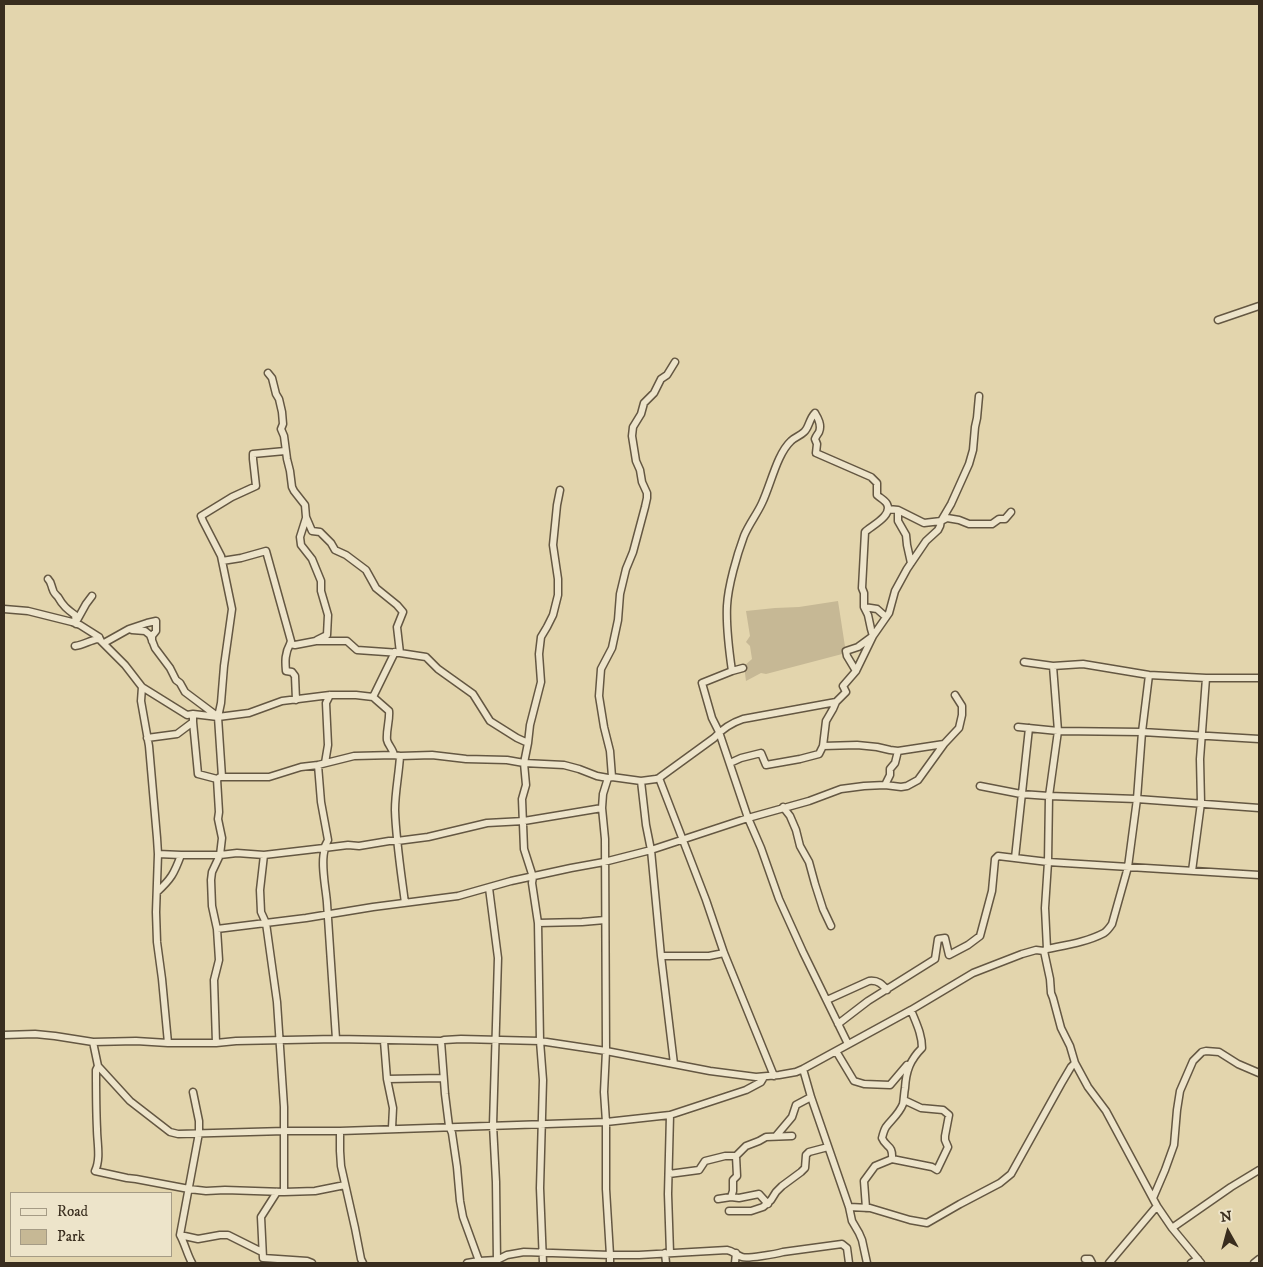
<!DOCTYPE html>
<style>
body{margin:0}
#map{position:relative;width:1263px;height:1267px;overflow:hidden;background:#e3d5ad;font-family:"IM FELL DW Pica",serif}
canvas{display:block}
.frame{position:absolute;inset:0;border:5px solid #392d1e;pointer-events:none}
.legend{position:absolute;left:10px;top:1192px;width:162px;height:65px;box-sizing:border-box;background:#ede4ca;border:1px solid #a59b85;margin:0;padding:6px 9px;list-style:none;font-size:15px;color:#392d1e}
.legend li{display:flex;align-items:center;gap:10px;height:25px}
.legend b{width:25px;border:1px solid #a59b85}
.north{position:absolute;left:1203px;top:1207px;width:50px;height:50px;-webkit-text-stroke:4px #ede4ca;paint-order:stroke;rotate:353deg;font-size:14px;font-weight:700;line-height:20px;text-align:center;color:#392d1e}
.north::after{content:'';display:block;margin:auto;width:18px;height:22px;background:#392d1e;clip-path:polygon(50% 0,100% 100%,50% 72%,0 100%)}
</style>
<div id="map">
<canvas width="1263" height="1267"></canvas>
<div class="frame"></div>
<ul class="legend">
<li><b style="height:6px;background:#ede4ca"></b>Road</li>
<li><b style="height:14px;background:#c6b895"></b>Park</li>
</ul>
<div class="north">N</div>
</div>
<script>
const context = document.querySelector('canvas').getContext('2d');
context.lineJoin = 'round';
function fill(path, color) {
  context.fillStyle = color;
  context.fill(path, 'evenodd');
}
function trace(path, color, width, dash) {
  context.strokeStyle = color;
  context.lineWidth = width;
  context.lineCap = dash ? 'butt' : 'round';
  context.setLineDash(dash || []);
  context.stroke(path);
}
fill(new Path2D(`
 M838 601 846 653 766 674 761 673 746 681 744 666 752 659 750 646 746 642 750 636 746 611 775 608 799 607Z`), '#c6b895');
const minor = new Path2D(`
 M1218 320 1259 306
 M268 373 272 378 276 394 279 399 282 412 283 424 281 429 284 436 287 459 290 471 292 487 294 491 305 505 306 517 312 531 320 532 331 543 335 550 346 555 366 570 376 588 397 605 403 612 397 627 400 653
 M888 509 898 510 924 523 941 521 947 518 959 520 969 524H992L999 519H1005L1011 512
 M898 510V521L906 535 907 545 911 563
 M306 518 300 537 301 545 312 559 321 581V591L328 615 327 635 317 640
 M222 561 241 558 266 551 291 641 290 644
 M48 579C52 583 51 586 53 590 53 592 57 596 58 597 63 606 67 609 75 615L76 624
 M864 607 877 609 886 617
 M4 609 28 611 72 622 80 625 99 637 101 641 125 665 142 687 187 715 193 714 218 717 249 713 282 701 330 695H356L373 697 389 711C390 720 386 730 387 740 388 745 393 749 394 755
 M76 622 86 604 92 596
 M129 629 147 623 156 621V631L152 636V641
 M104 643 129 629 132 630 145 631 150 635 155 648 170 668 176 680 180 683 185 692 217 716
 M75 646C84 645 90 640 98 639L99 637
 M1024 662 1053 666 1083 664 1149 675 1206 678H1259
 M1053 666 1058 731 1049 796 1048 862 1045 908 1047 949 1044 951 1050 979 1051 993 1053 998 1061 1028 1070 1046 1075 1063 1088 1087 1106 1111 1157 1206 1172 1228 1201 1263
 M743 668 732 671 702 683 712 718 719 732 748 818 761 848 779 899 803 952 848 1044
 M732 671C729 650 726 627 727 606 728 586 737 555 744 536 749 524 757 514 762 503 771 484 777 454 791 441 795 437 800 436 804 432 809 428 809 419 815 413 818 418 822 425 819 432 818 434 816 436 815 439L817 444 816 453 871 477 877 483V495C880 498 885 500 887 504 893 516 871 526 865 532L862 588 864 593V607L868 615 871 629 873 636 858 647 846 651 847 656 856 671
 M142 687 141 701 149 746 157 838 158 854 156 912 157 942 162 979 168 1043
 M373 697 395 652
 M296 700 295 676 292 672 286 671C285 661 285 653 290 644L295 645 316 641H347L357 650 400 653 426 657 438 669 473 694 490 721 517 738 528 743 524 763 526 785 522 799 524 849 533 877 532 883 538 923 540 1041 543 1080 540 1188 543 1263
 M193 714V722L198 774 217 779 220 777H269L301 767 318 765 354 756 394 755 400 756 432 755 466 759 507 760 524 763 564 765 579 769 597 776 608 778 612 777 641 781 656 779 659 778 714 738C722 729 731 723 743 719L836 702
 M1018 727 1058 731 1142 732 1259 739
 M147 738 177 734 193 722
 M528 743 530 725 541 682 539 654 541 637 547 627 553 615 558 595V579L553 545 557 505 560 490
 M823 746 857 745 877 747 890 750 898 751
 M400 756C399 774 395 792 395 810 396 841 401 872 405 903
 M325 763 328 745 326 703 330 695
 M730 763 741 758 761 753 766 765 800 759 819 754 823 746 826 721 833 709 836 702 846 692 843 686 856 671 873 636 889 613 895 591 907 569 926 541 938 530 940 526 941 521 951 504 969 464 973 450 975 427 977 418 979 396
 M318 765 321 802 328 840 324 848 325 849C320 862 326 889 327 903 330 949 333 994 336 1039
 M222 777 218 717 221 703 224 666 232 609 221 556 203 521 201 516 232 497 256 486 253 459V454L285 451
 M612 777 610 751 604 727 599 696 601 669 612 648 618 620 620 594 626 569 633 552 645 507 647 498V493L642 482 640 470 636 461 632 436 633 427 641 414 644 403 654 393 661 379 667 375 675 362
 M608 778 603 794 602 808 605 839 606 1051 604 1092 606 1122V1189L610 1255V1263
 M659 778 706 900 724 953 774 1076
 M641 781 646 825 651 850 661 956 674 1064
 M885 785 890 775V769L895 763 898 751 944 744
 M980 786 1021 794 1049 796 1137 799 1259 808
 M783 807 790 816 796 830 800 846 809 862 815 884 823 909 831 926
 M158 854 181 855H220L237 853 264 855 324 848 348 845 359 846 389 841H397L428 837 487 823 524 821 602 808
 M264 855 260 890 261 912 266 923 277 1002 284 1107V1192
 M1015 858 1029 728
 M1192 871 1201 803 1200 759 1206 678
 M489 888 498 958 493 1125 496 1182 497 1262
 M157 892C171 879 174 874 181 855
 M538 923 582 922 605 920
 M217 929 306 918 373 907 458 896 511 881 571 868 604 862 651 850 748 818 809 801 841 789 864 786 885 785 901 787 907 786 918 780 944 744 959 728 962 715V706L955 695
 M1047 949C1066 945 1087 942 1104 933 1107 931 1110 927 1112 924L1128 867 1137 799 1142 732 1149 675
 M661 956H709L724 953
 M827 1000 869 981C878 980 882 984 887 990
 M838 1024 868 1001 935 959 938 939 945 938 949 955 968 945 980 936 992 891 995 859 998 856 1048 862 1259 875
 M4 1035 35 1034 55 1036 93 1042 136 1041 168 1043H216L236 1041 336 1039 441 1041 444 1040 461 1039 540 1041 606 1051 710 1071 756 1077 779 1075 796 1072 803 1069 911 1010 973 973 1022 954 1036 950 1044 951
 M384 1041 387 1079 393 1108 392 1128
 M441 1041 445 1094 449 1126 452 1133 457 1167 460 1201 463 1217 479 1261
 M93 1042 98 1066 130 1101 170 1132 178 1134 285 1131H340L606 1122 670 1115 746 1090 761 1082 764 1077
 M216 1043 214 980 219 960 217 929 212 906 211 880 212 872 220 855 222 838 218 819 219 812 217 779
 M836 1051 854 1081 864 1084 890 1085 907 1065
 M98 1066 96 1070C96 1090 96 1109 97 1129 97 1142 101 1159 95 1171L127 1178 136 1179 189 1189 206 1191 225 1190 284 1192 315 1191 345 1185
 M803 1069 811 1097 849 1207 852 1221 859 1233 862 1240 867 1263
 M387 1079 443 1078
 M670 1115 668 1194 670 1253
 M340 1131V1151L341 1166 355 1228 361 1259 363 1263
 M776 1136 792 1117 796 1105 811 1097
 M736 1156 746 1146 759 1141 766 1137 792 1136
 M892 1159C893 1144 886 1148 882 1138 883 1134 884 1130 886 1127 892 1119 899 1114 903 1104 904 1099 904 1093 905 1088 906 1071 910 1060 922 1048 922 1034 916 1023 911 1010
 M669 1174 699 1170 705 1161 725 1156H736L737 1176 733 1180V1191L731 1197
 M277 1192 261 1217 263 1258 307 1261 312 1263
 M1153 1198 1165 1170 1174 1145 1177 1110 1180 1091 1193 1061 1202 1052 1206 1051 1219 1052 1238 1064 1259 1073
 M718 1199 731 1197 739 1198 759 1194 768 1204
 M849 1207 870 1208 910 1220 927 1223 960 1204 1000 1183 1011 1174 1061 1084 1071 1067 1075 1063
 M866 1208 864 1181 875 1166 892 1159 932 1167 937 1170 948 1147 945 1140V1136L949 1115 943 1110 921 1108 904 1100
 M729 1211H751L763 1207 771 1200 776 1192 782 1186 801 1172 805 1168 806 1155 809 1152 828 1147
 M1172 1228 1231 1187 1259 1170
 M180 1235 198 1239 220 1235H228L262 1252
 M665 1253 666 1263
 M1085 1259H1090L1092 1263
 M192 1263C187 1254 185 1244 180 1235L199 1133V1121L193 1092
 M467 1263 479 1261 497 1260 507 1255 524 1252 610 1255H639L727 1250C733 1251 736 1255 742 1257 747 1259 776 1254 783 1252L842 1244 847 1248 849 1263
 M735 1263 736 1253
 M1109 1263 1157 1206
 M1191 1263 1198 1259
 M1254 1263 1259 1259`);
trace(minor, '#645742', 9);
trace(minor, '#ede4ca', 6);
</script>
